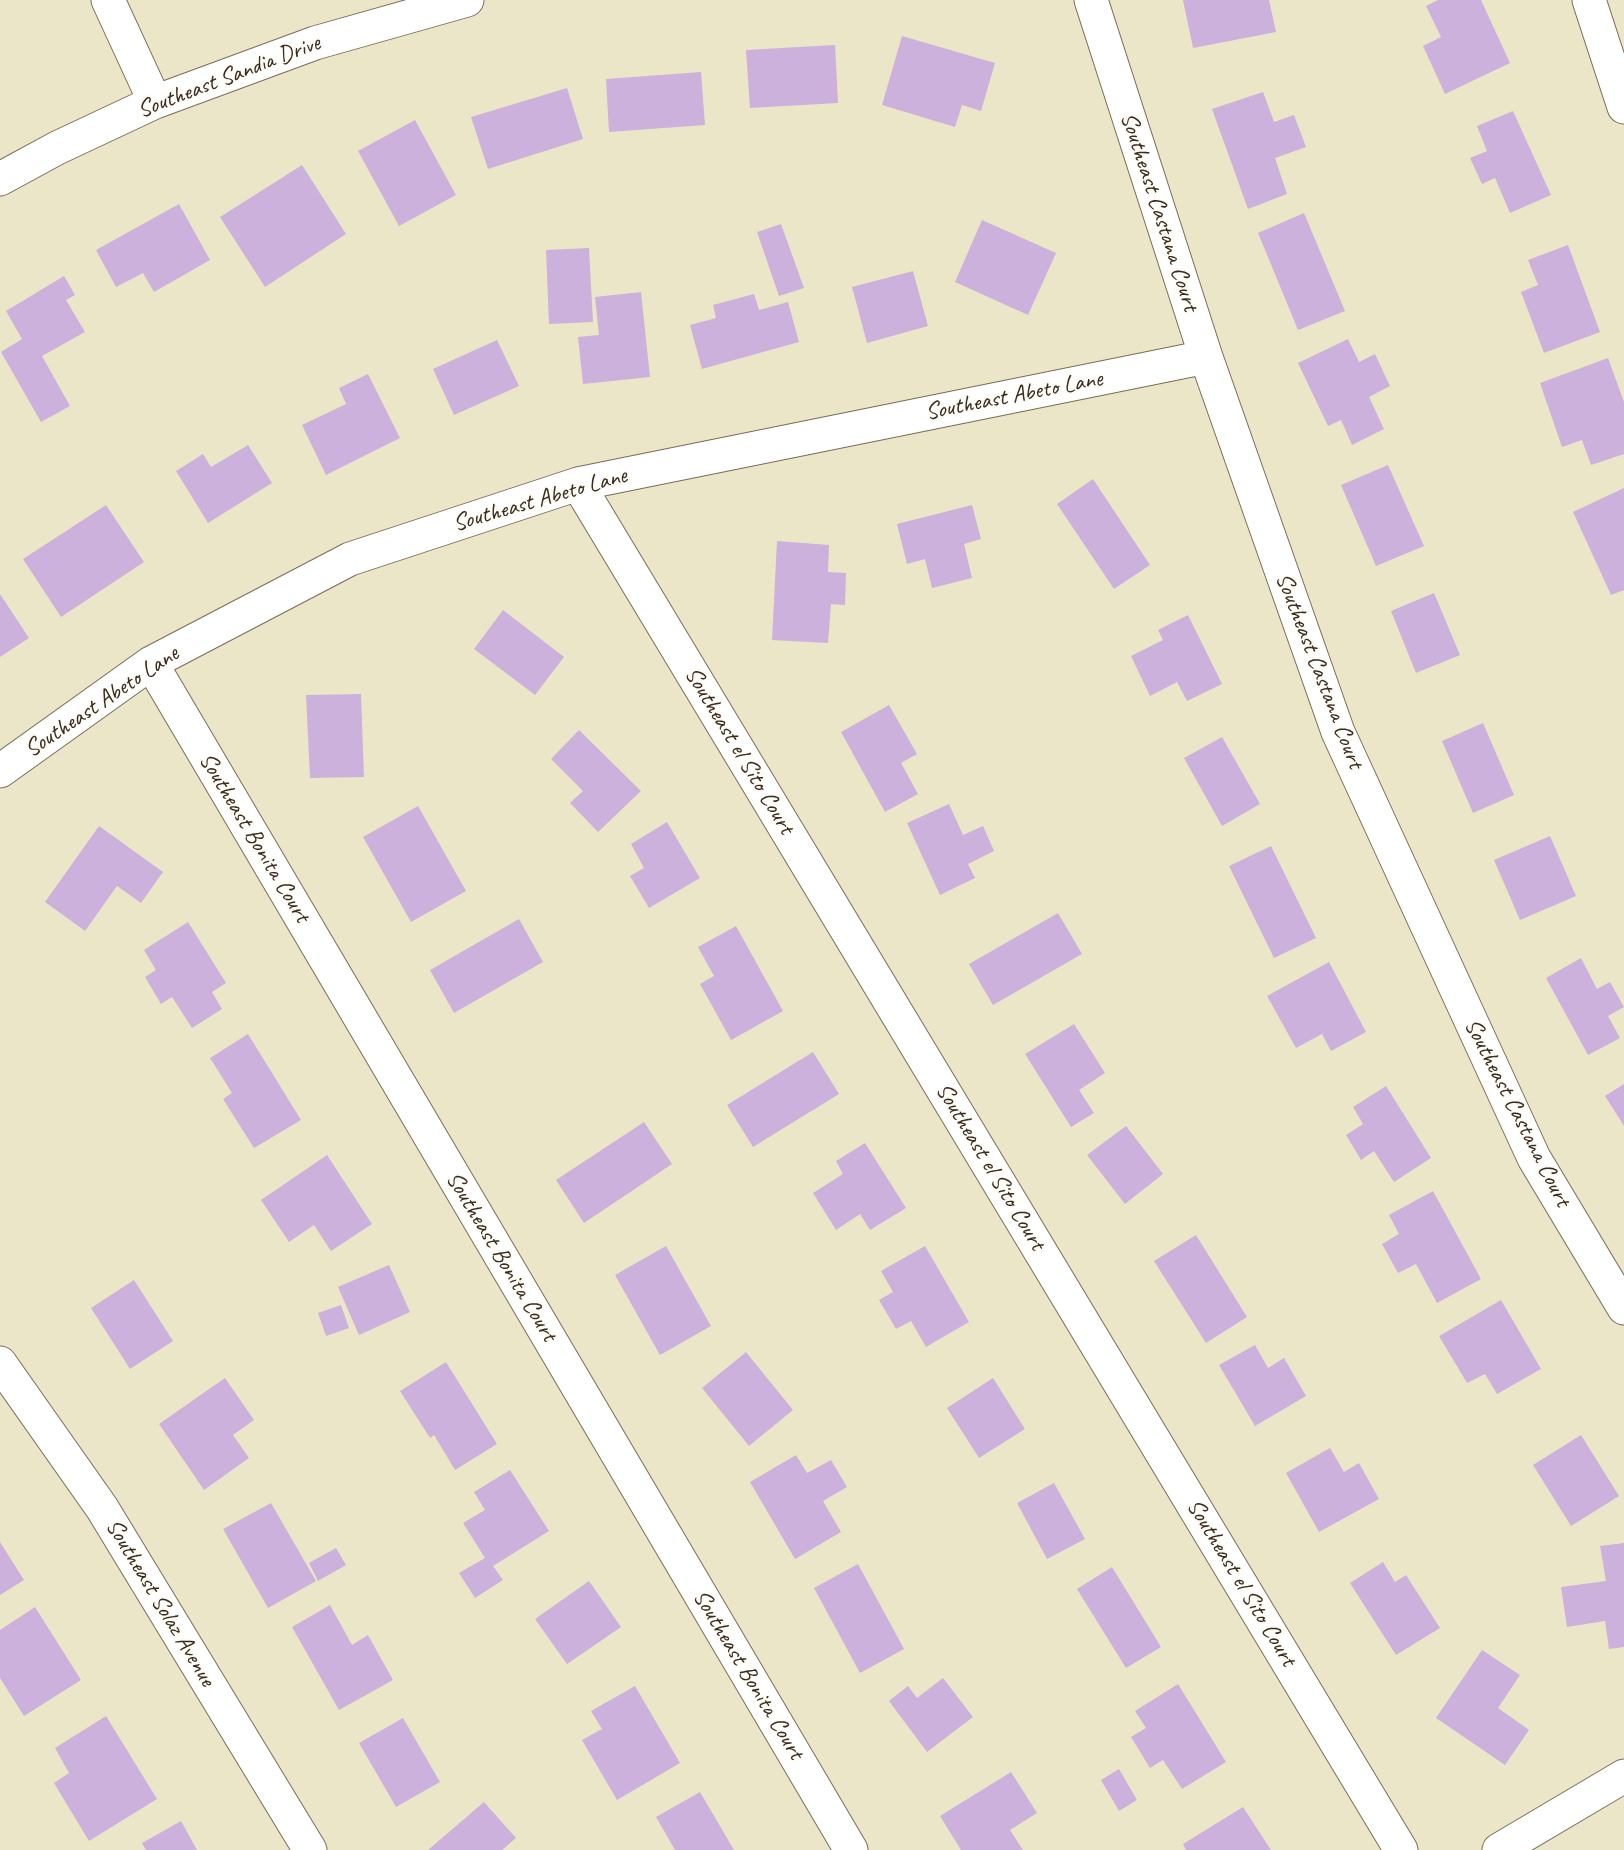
<!DOCTYPE html>
<style>
body{margin:0}
canvas{display:block;background:#ece6c8}
</style>
<canvas width="1624" height="1850"></canvas>
<script>
const context = document.querySelector('canvas').getContext('2d');
context.lineJoin = 'round';
function fill(path, color) {
  context.fillStyle = color;
  context.fill(path, 'evenodd');
}
function trace(path, color, width, dash) {
  context.strokeStyle = color;
  context.lineWidth = width;
  context.lineCap = dash ? 'butt' : 'round';
  context.setLineDash(dash || []);
  context.stroke(path);
}
function label(font, color, halo, rows, align = 'center') {
  context.font = font + ' Caveat,sans-serif';
  context.lineWidth = 4.5;
  context.setLineDash([]);
  context.textBaseline = 'middle';
  context.strokeStyle = halo;
  context.fillStyle = color;
  for (const [text, x, y, turn = 0] of rows) {
    context.save();
    context.translate(x, y);
    context.rotate((+turn || 0) * Math.PI / 180);
    context.textAlign = isNaN(turn) ? turn : align;
    if (halo) context.strokeText(text, 0, 0);
    context.fillText(text, 0, 0);
    context.restore();
  }
}
fill(new Path2D(`
 M1183 0H1269L1276 32 1193 48Z
 M1438 0H1481L1510 63 1445 94 1423 46 1441 37 1426 6Z
 M902 36 995 63 981 111 962 105 955 127 882 105Z
 M835 45 838 103 750 108 746 50Z
 M701 72 705 125 609 132 606 79Z
 M567 88 583 139 488 169 471 117Z
 M1263 92 1274 122 1294 115 1306 147 1275 158 1287 194 1248 209 1212 109Z
 M1513 111 1551 195 1510 213 1495 178 1482 184 1470 158 1487 151 1477 126Z
 M415 120 456 195 399 226 358 151Z
 M302 165 346 234 265 287 220 217Z
 M179 204 210 260 154 292 143 273 116 287 96 250Z
 M1304 213 1345 311 1298 330 1258 233Z
 M982 220 1056 253 1028 315 955 282Z
 M781 224 804 288 779 296 757 232Z
 M1568 245 1600 332 1544 353 1521 292 1538 285 1528 260Z
 M589 248 593 322 549 324 546 250Z
 M913 271 928 326 867 343 852 287Z
 M64 276 75 295 66 300 85 332 42 356 70 406 41 422 1 352 22 339 6 311Z
 M641 292 650 377 583 384 578 337 599 335 595 297Z
 M754 294 759 310 788 302 799 342 702 369 690 325 716 318 713 305Z
 M1348 339 1359 362 1375 354 1390 386 1369 397 1384 429 1352 445 1341 420 1328 426 1298 363Z
 M497 340 519 386 454 415 433 369Z
 M1608 358 1624 402V454L1591 465 1582 440 1562 447 1540 383Z
 M368 374 400 438 326 475 302 425 346 404 339 388Z
 M248 445 272 483 208 523 176 471 203 454 211 467Z
 M1388 465 1424 546 1376 566 1341 485Z
 M1093 479 1150 565 1114 589 1057 504Z
 M1624 488V590L1611 595 1573 512Z
 M106 505 144 562 61 617 23 559Z
 M972 505 981 539 964 544 972 578 932 588 925 559 907 564 897 524Z
 M777 541 829 545 828 572 846 573 845 605 831 604 828 643 772 640Z
 M1434 593 1460 655 1416 673 1391 611Z
 M0 594 29 638 0 657Z
 M503 610 564 657 535 695 474 649Z
 M1188 615 1222 684 1187 701 1177 682 1150 696 1131 656 1163 640 1158 630Z
 M361 694 364 777 310 778 306 695Z
 M889 705 917 754 901 763 918 794 885 812 841 732Z
 M1483 723 1514 795 1473 813 1442 741Z
 M579 730 641 791 598 832 570 803 583 791 551 759Z
 M1222 737 1260 804 1222 826 1184 758Z
 M949 804 963 835 983 826 994 851 968 864 975 878 940 895 907 823Z
 M418 806 466 891 411 922 363 837Z
 M667 822 700 878 649 908 630 876 644 868 631 844Z
 M99 826 163 872 141 903 117 886 85 931 45 902Z
 M1550 836 1576 896 1520 920 1494 860Z
 M1271 846 1316 938 1274 958 1229 866Z
 M1058 913 1082 954 993 1005 969 964Z
 M519 919 543 962 454 1013 430 970Z
 M188 922 226 983 212 992 222 1009 192 1028 172 997 161 1004 145 977 156 970 144 950Z
 M736 926 783 1011 731 1040 700 984 714 976 698 947Z
 M1581 958 1597 989 1610 982 1624 1007 1608 1016 1620 1038 1588 1055 1546 978Z
 M1329 962 1366 1032 1331 1051 1322 1034 1296 1048 1267 996Z
 M1074 1024 1105 1073 1079 1090 1094 1113 1071 1127 1025 1054Z
 M248 1034 301 1120 254 1148 223 1099 232 1093 210 1058Z
 M813 1052 839 1094 753 1147 727 1105Z
 M1624 1084V1126L1605 1096Z
 M1386 1086 1431 1158 1394 1182 1374 1151 1361 1160 1346 1135 1363 1124 1353 1107Z
 M644 1122 672 1164 584 1223 556 1180Z
 M1126 1126 1163 1174 1125 1204 1087 1155Z
 M865 1143 906 1208 870 1230 860 1214 836 1230 813 1193 843 1174 836 1161Z
 M327 1155 372 1224 331 1251 314 1225 289 1242 261 1200Z
 M1433 1191 1481 1279 1437 1303 1416 1264 1398 1273 1382 1244 1399 1234 1389 1215Z
 M1196 1235 1247 1317 1206 1343 1154 1261Z
 M666 1246 711 1326 660 1355 615 1275Z
 M925 1246 969 1322 926 1347 911 1321 896 1329 879 1300 893 1292 881 1271Z
 M389 1265 410 1312 359 1335 338 1287Z
 M134 1280 173 1341 130 1369 91 1308Z
 M1501 1300 1541 1369 1497 1394 1485 1374 1467 1383 1439 1336Z
 M341 1305 349 1328 326 1336 318 1313Z
 M1255 1345 1268 1368 1284 1358 1306 1396 1255 1426 1219 1365Z
 M746 1352 793 1410 749 1446 702 1388Z
 M446 1362 497 1444 455 1470 434 1435 430 1438 400 1391Z
 M225 1378 254 1420 233 1435 249 1458 204 1490 159 1424Z
 M993 1378 1025 1429 979 1458 947 1408Z
 M1581 1435 1619 1496 1571 1526 1533 1465Z
 M1330 1448 1344 1472 1359 1463 1379 1499 1319 1532 1286 1473Z
 M796 1455 807 1473 831 1460 847 1487 823 1501 841 1532 795 1559 750 1482Z
 M510 1470 549 1531 493 1566 503 1580 475 1598 459 1573 485 1558 463 1523 485 1510 474 1492Z
 M1054 1483 1085 1539 1047 1559 1017 1503Z
 M271 1503 316 1581 268 1608 223 1529Z
 M0 1542 24 1580 0 1595Z
 M1624 1543V1647L1609 1649 1605 1621 1567 1627 1561 1587 1606 1581 1600 1546Z
 M336 1548 346 1565 318 1581 309 1563Z
 M1383 1562 1395 1582 1406 1575 1440 1628 1396 1655 1350 1583Z
 M858 1564 904 1649 860 1673 814 1588Z
 M1112 1567 1161 1647 1126 1668 1077 1589Z
 M589 1581 621 1627 567 1664 535 1619Z
 M330 1605 352 1645 368 1635 393 1680 339 1710 292 1627Z
 M35 1607 81 1680 24 1716 0 1678V1630Z
 M1482 1650 1520 1675 1498 1708 1529 1730 1505 1765 1436 1718Z
 M943 1678 973 1717 927 1752 889 1701 908 1686 917 1698Z
 M1178 1684 1226 1762 1182 1789 1163 1760 1150 1768 1131 1737 1146 1728 1135 1711Z
 M635 1686 680 1763 617 1800 582 1740 602 1729 591 1711Z
 M106 1716 157 1799 89 1841 54 1783 69 1773 55 1748Z
 M403 1718 440 1782 396 1807 359 1743Z
 M1119 1769 1137 1800 1119 1811 1101 1780Z
 M1011 1772 1037 1813 1010 1830 1023 1850H961L940 1816Z
 M700 1792 734 1850H675L656 1817Z
 M484 1802 516 1838 502 1850H428Z
 M1243 1807 1271 1850H1186L1183 1844Z
 M181 1821 197 1850H146L142 1843Z`), '#cbb1dc');
const minor = new Path2D(`
 M108 0 155 102
 M1091 0 1206 357 1338 732 1534 1158 1624 1308
 M1589 0 1624 107
 M0 179 57 148 155 102 315 43 467 0
 M578 484 1401 1850
 M151 663 851 1850
 M0 771 151 663 350 559 578 484 1206 357
 M0 1363 102 1508 310 1850
 M1499 1850 1624 1776`);
trace(minor, '#796c5a', 35);
trace(minor, '#fff', 33);
label('24px', '#3b2a1e', '#fdfcf7', [
 ["Southeast Sandia Drive",229,77,-21],
 ["Southeast Castana Court",1159,212,72],
 ["Southeast Abeto Lane",1014,396,-11],
 ["Southeast Abeto Lane",540,500,-16],
 ["Southeast Castana Court",1319,671,69],
 ["Southeast Abeto Lane",102,702,-34],
 ["Southeast el Sito Court",739,751,59],
 ["Southeast Bonita Court",254,838,59],
 ["Southeast Castana Court",1517,1113,63],
 ["Southeast el Sito Court",990,1167,59],
 ["Southeast Bonita Court",501,1257,59],
 ["Southeast el Sito Court",1241,1583,59],
 ["Southeast Solaz Avenue",160,1603,59],
 ["Southeast Bonita Court",748,1675,59]
]);
</script>
